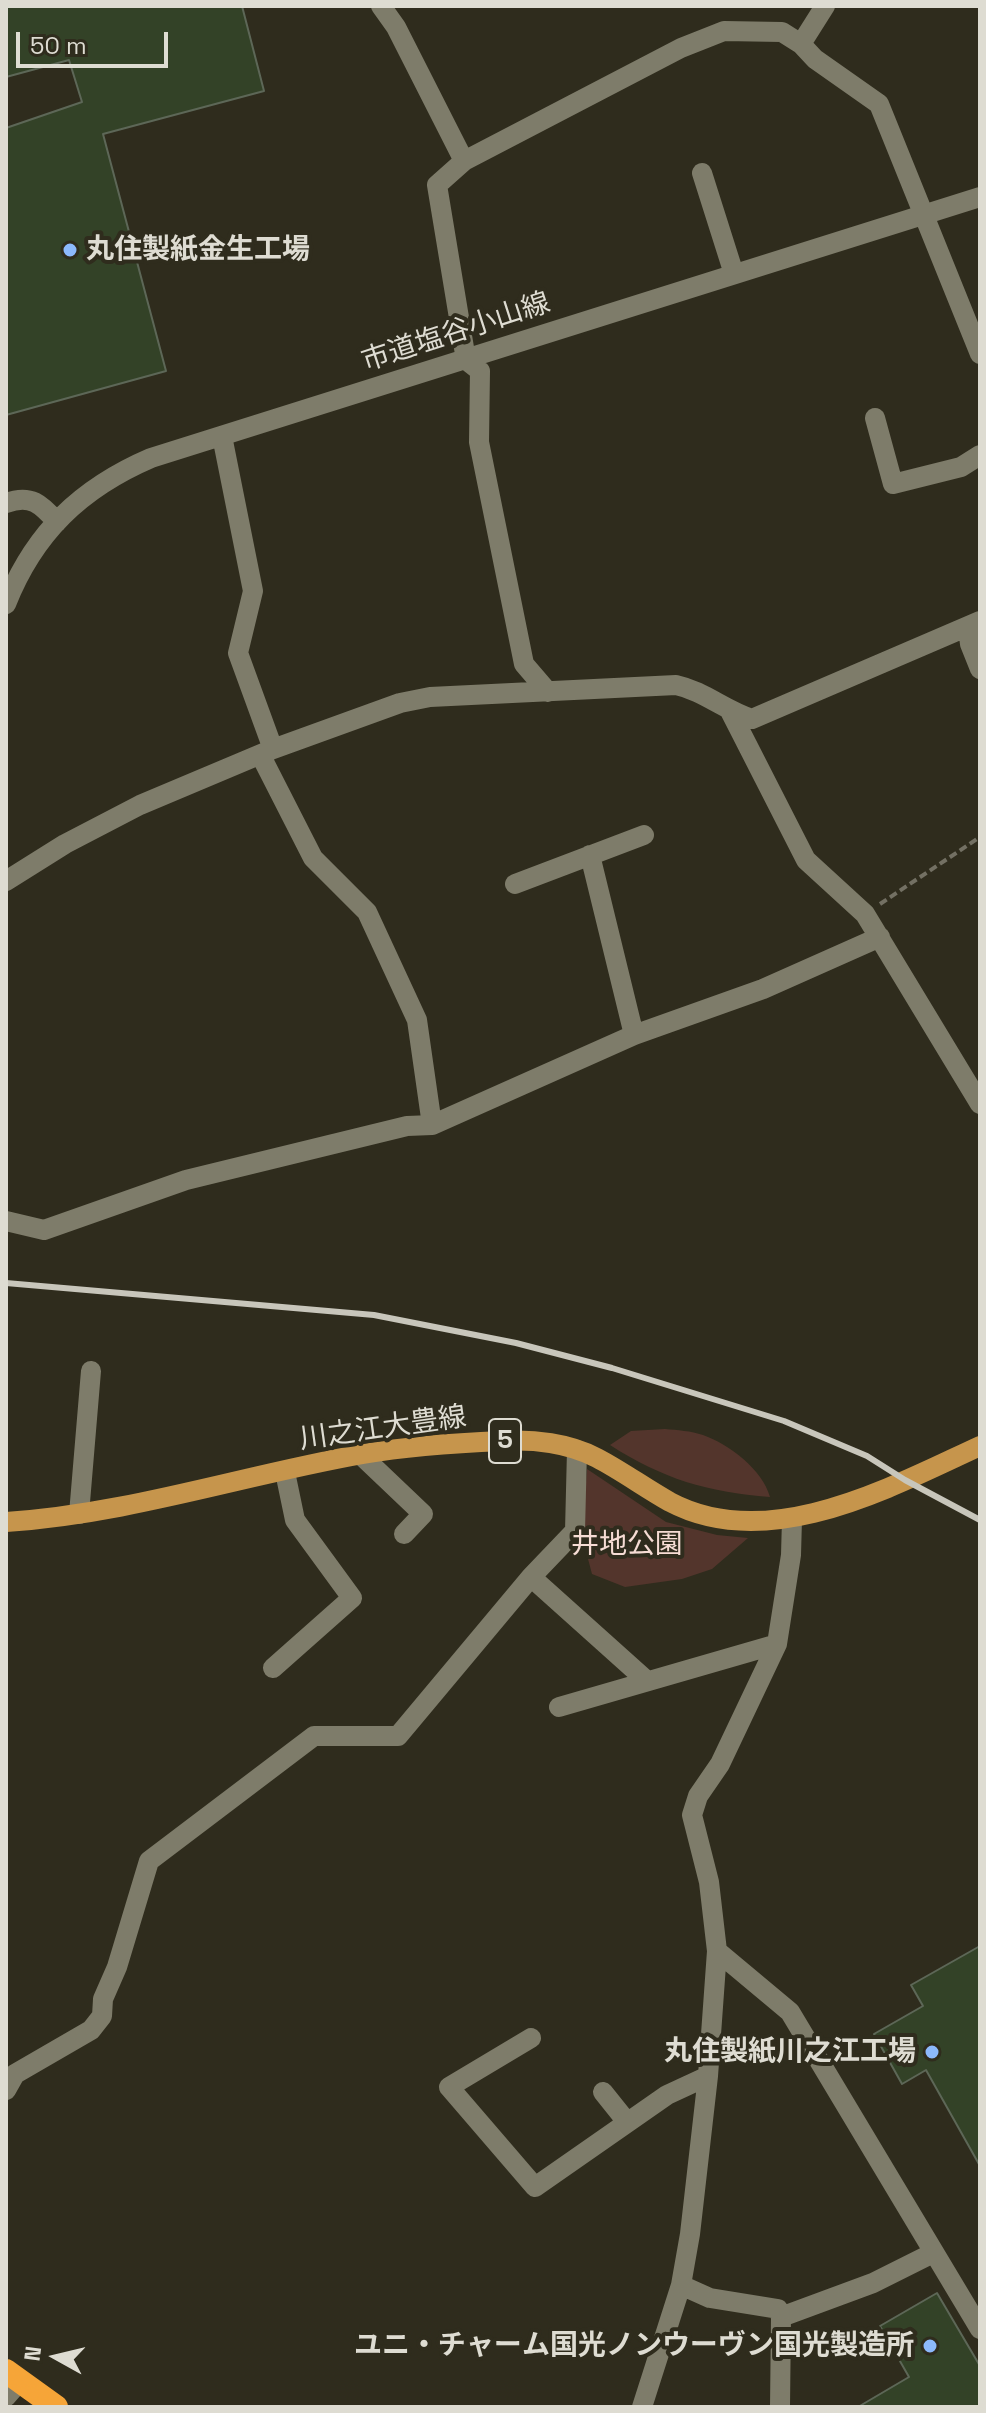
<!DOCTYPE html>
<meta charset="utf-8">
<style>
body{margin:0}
#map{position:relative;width:986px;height:2413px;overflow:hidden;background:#2f2c1d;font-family:"Space Grotesk",sans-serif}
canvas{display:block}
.frame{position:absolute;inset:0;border:8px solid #dedcd2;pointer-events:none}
.north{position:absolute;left:16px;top:2317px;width:80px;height:80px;-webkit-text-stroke:6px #2f2c1d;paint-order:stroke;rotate:278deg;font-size:22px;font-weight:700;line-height:32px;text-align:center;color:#dedcd2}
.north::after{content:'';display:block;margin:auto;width:28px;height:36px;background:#dedcd2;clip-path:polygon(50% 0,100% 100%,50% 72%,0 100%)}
.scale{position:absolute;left:16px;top:32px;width:152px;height:36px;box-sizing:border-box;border:4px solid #dedcd2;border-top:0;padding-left:10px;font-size:24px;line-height:28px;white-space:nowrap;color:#dedcd2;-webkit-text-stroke:6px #2f2c1d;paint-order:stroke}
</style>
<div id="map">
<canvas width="986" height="2413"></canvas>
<div class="frame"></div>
<div class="north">N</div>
<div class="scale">50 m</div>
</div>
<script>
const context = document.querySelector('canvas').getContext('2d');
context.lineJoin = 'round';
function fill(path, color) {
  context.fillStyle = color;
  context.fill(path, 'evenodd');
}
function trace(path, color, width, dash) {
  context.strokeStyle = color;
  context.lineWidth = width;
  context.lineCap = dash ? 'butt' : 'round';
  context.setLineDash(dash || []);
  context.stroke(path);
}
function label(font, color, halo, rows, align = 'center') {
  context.font = font + ' "Space Grotesk","Noto Sans JP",sans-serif';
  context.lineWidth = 8;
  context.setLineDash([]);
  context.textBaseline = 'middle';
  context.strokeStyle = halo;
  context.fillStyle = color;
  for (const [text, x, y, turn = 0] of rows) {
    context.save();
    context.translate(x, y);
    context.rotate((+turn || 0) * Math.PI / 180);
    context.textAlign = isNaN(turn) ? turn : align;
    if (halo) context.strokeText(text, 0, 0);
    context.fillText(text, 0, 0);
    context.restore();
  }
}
fill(new Path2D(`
 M665 1429C677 1430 691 1431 703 1435 729 1444 763 1470 770 1497 707 1492 663 1479 610 1445L631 1431Z
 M587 1469 666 1522 717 1535 748 1538 712 1569 682 1579 625 1587 592 1574 582 1536Z`), '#53352c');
const building = new Path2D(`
 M6 6H242L264 91 103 134 166 371 6 415V128L82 102 69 60 6 77Z
 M980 1946V2166L926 2070 902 2084 874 2034 923 2006 911 1985Z
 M937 2293 980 2366V2407H858L909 2377 880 2326Z`);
fill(building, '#334227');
trace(building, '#5d6757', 2);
trace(new Path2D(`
 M880 904 980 837`), '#737063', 4, [8, 4]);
trace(new Path2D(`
 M381 6 396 27 464 161
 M801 44 825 6
 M702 173 734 274
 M875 418 893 484 961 467 980 455
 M222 436 253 591 238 653 273 749
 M6 503C31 494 41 504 57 522
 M6 604C34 533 81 488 151 458L980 197
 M968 628 970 644 980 669
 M548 692 524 664 479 442 480 371 466 360 437 185 464 161 681 48 724 31 782 32 801 44 815 59 879 104 980 354
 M730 711 806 860 865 914 980 1104
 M261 756 313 858 367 912 417 1020 432 1125
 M590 855 634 1035
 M6 881 65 844 140 805 273 749 400 703 430 697 676 685C704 691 724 710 752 719L980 621
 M515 884 644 835
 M6 1221 44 1230 186 1180 407 1126 432 1125 634 1035 763 989 880 937
 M361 1455 423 1514 404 1534
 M79 1514 91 1371
 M531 1577 647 1681
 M273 1668 352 1598 295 1520 285 1472
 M559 1707 777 1644
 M717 1951 790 2012 980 2329
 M531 2038 449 2087 535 2187 667 2095 708 2076
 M6 2090 15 2074 91 2030 102 2016 103 1999 117 1967 149 1861 314 1736H398L531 1577 575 1531 577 1450
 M603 2092 627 2122
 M681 2285 710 2298 778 2309 781 2317
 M6 2397 20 2381
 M642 2407 681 2285 690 2234 708 2076 717 1951 709 1882 692 1815 698 1796 720 1764 777 1644 791 1555 792 1519
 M780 2407 781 2317 873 2283 933 2253`), '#7e7c6a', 20);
trace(new Path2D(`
 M6 1522C128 1514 244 1475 363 1454 409 1446 456 1443 502 1441 533 1439 569 1443 597 1458 622 1471 645 1488 670 1502 768 1554 889 1488 980 1446`), '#c6954c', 20);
trace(new Path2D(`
 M6 2371 56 2407`), '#f6a538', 24);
trace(new Path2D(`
 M6 1283 374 1315 516 1343 612 1368 784 1421 867 1456 905 1480 980 1520`), '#c8c6bb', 6);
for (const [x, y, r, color] of [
 [70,250,8,"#8cb9fc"],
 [932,2052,8,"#8cb9fc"],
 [930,2346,8,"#8cb9fc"]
]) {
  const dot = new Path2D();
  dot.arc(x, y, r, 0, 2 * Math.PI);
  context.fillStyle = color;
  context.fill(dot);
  trace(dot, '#2f2c1d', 3);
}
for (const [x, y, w] of [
 [505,1441,32]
]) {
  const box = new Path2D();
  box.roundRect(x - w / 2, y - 22, w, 44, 6);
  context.fillStyle = '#2f2c1d';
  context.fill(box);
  trace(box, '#dedcd2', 2);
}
label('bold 26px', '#dedcd2', null, [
 ["5",505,1441]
]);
label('bold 28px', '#dedcd2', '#2f2c1d', [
 ["丸住製紙金生工場",86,250,"left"],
 ["丸住製紙川之江工場",916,2052],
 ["ユニ・チャーム国光ノンウーヴン国光製造所",914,2346]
], 'right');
label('28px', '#dedcd2', '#2f2c1d', [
 ["市道塩谷小山線",456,333,-18],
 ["川之江大豊線",383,1429,-8]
]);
label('28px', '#f6dcd4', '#2f2c1d', [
 ["井地公園",627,1545]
]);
</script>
